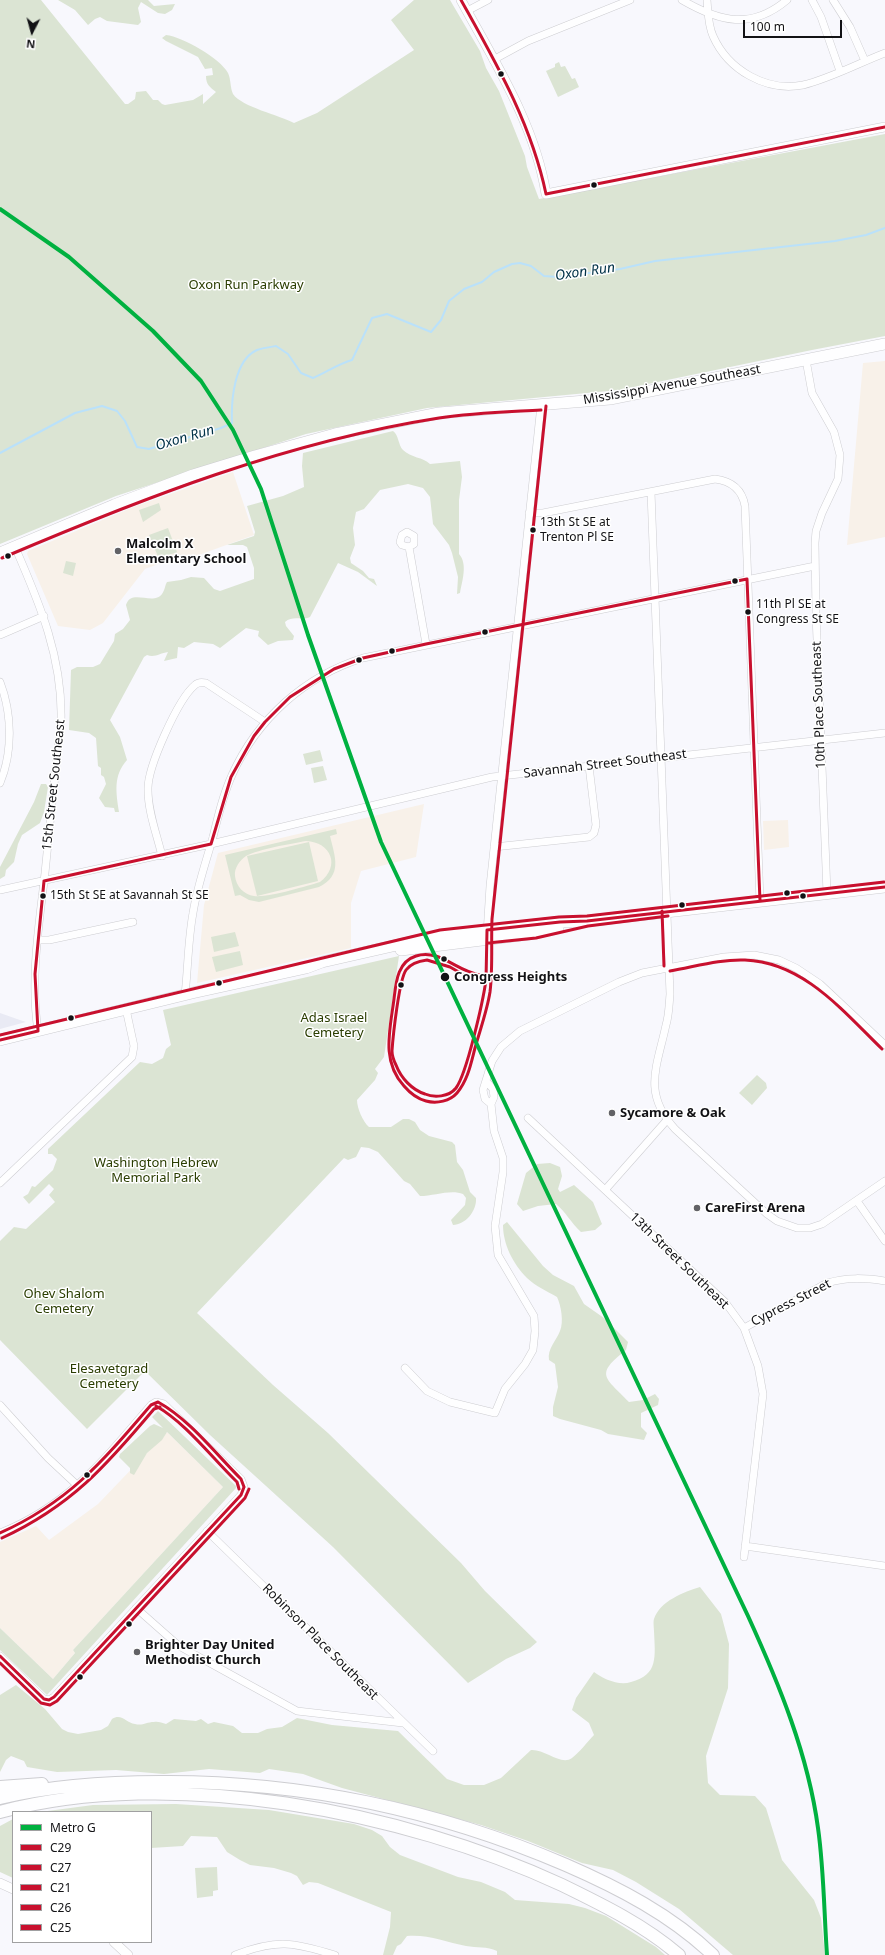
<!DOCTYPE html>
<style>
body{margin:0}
#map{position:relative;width:885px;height:1955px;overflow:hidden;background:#f8f8fd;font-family:"Noto Sans",sans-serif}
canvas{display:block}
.legend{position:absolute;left:12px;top:1811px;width:140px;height:132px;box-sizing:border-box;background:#fff;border:1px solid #a0a0a1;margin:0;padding:5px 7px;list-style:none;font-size:12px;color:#121215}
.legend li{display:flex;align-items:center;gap:8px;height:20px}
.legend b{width:20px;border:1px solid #a0a0a1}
.north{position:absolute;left:12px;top:12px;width:40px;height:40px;-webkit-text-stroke:3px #fff;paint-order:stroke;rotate:186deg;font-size:11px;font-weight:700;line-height:16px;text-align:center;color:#121215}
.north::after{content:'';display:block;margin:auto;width:14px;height:18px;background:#121215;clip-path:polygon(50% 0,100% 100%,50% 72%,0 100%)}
.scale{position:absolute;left:743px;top:20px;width:99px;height:18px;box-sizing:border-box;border:2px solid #121215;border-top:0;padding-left:5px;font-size:12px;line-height:14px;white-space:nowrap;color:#121215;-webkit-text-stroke:3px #fff;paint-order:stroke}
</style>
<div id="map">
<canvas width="885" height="1955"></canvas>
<ul class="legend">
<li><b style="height:5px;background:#00b140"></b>Metro G</li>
<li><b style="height:5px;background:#c8102e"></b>C29</li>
<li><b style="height:5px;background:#c8102e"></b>C27</li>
<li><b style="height:5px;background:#c8102e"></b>C21</li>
<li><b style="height:5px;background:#c8102e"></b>C26</li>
<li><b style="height:5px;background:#c8102e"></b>C25</li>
</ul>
<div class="north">N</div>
<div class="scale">100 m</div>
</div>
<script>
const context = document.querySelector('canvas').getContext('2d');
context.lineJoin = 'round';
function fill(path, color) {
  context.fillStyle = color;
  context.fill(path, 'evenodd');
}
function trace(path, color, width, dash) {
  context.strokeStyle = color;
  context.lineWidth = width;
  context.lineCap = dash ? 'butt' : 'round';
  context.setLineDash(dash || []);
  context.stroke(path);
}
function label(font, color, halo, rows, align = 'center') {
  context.font = font + ' "Noto Sans",sans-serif';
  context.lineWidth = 3;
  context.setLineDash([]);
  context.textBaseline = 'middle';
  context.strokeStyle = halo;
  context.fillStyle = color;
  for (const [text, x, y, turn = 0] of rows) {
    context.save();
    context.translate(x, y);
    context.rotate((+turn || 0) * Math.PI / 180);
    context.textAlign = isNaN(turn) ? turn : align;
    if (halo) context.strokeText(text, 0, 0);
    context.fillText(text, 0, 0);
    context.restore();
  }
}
fill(new Path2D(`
 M0 1013 17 1019 26 1022 0 1029Z`), '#e9eaf4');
fill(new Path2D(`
 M885 361V537L847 545 863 363Z
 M233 472 254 535 185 560 182 555 145 569 103 623 90 630 58 626 27 554 28 551 136 506Z
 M424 804 416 857 361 871 351 903V948L197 983 204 905 218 853Z
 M788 820 789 847 764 850 763 821Z
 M167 1432 223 1487 73 1650 75 1653 53 1679 0 1628V1542L36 1526 49 1540 98 1504Z`), '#f8f1e9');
fill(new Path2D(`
 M0 0H41L125 104H128L135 99 136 92 146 91 153 100H158L162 104 165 105 193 100 203 94V104L216 92C210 87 206 85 206 76L213 75 212 68 205 69 198 57 166 41 162 38 166 35C183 37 220 58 228 73 231 79 230 88 233 94 242 107 279 115 294 123L317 113 414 50 391 20 414 0H450L480 51 486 68 499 91 525 156 527 167 539 199 885 134V336L812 350 619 390 427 408 306 434 116 496 0 544Z
 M58 0H148L154 6 175 4 172 10 165 14 158 13 141 2 138 8 141 22 138 25 107 21 100 17 95 19 88 25 75 10Z
 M559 62 561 67 565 66 572 79 575 78 579 87 558 97 546 71 555 67V64Z
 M393 431C399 435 398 445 403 450 411 458 423 457 430 464L460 461 462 477 459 500V554C468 564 462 581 460 593L457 594 458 577 452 553 449 545 433 524 430 497 423 488 408 484 380 490 364 509 356 512 353 528 355 545 350 558 351 563 363 571 369 578 374 579 377 586 358 572 338 563 310 617C302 621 293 615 285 622L286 626 294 636 293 640 278 641 268 645 258 636 259 631 246 628 220 648 213 644 194 642 184 648 178 647 177 658 164 661 168 652C160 653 155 658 147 655L144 657 110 720 120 737 127 760C113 776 116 792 119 812H115L114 808 105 807 99 798 106 784 104 777 101 775V768L98 766 96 738 89 733 69 730 71 670 77 667H93L100 664 114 641 115 634 123 629 130 620 126 605C131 588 153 606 162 594 165 590 165 585 167 582L181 580 191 577 204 578 214 589 220 591 254 579V568L247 547 243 545H227L254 536 255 532 247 506 283 496 304 487 302 466 303 453Z
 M159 503 161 510 143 522 139 510Z
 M168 528 177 552 159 559 149 535Z
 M66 561 76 563 73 576 63 573Z
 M320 750 323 761 306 765 303 754Z
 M323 766 327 780 314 783 311 768Z
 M41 784H46L48 787 44 812 40 823 22 835 18 844 14 862 6 870 5 876 0 879V867L34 802Z
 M336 829 337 834 330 836C335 857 343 875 319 887L259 902 249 900 240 895 235 896 225 855ZM306 841C331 842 341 866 320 882 307 886 267 898 254 896 244 895 236 886 235 876 234 868 240 860 246 856 259 849 290 844 306 841Z
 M309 842 318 881 257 896 247 856Z
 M235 932 239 946 214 952 211 937Z
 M240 951 243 965 216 972 212 957Z
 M399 956 384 1057 375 1069 378 1073 375 1080 357 1100C357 1108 363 1122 369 1127H391L403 1119H409L415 1122 420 1130 429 1136 452 1142 455 1145 457 1162 463 1170 470 1192 476 1198C477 1211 465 1225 453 1225L451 1220 465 1205 466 1198 463 1194C451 1189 434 1196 420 1196L410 1184 404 1181 378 1152 369 1148 361 1147 356 1157 348 1160 344 1158 197 1313 273 1385 328 1433 461 1563 485 1591 537 1642 530 1648 506 1659 468 1683 333 1547 210 1435 145 1371 87 1429 0 1340V1241L14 1227 26 1229 55 1202 49 1195 54 1189 49 1184 29 1204 23 1197 28 1194 32 1186 35 1187 53 1170 57 1159 52 1154H48V1149L140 1062 152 1064 163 1058 166 1049 171 1045 163 1010Z
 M757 1075 766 1083 767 1088 752 1105 739 1093Z
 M550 1163 560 1167 562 1176 558 1189 560 1192 574 1185 593 1202 602 1224 595 1230 581 1232C571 1223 566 1212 556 1204L538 1206 523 1211 517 1204 526 1173 537 1164Z
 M507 1222 543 1266 553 1275 574 1286 584 1304 604 1318 628 1342 626 1350C594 1375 605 1377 629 1402L643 1400 655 1394 659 1399 658 1405 641 1413V1427L647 1433 644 1440 608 1434 601 1430 560 1419 553 1416V1407L558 1387 555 1364 549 1360C547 1349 556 1341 560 1331 564 1322 561 1305 557 1297 547 1291 535 1286 527 1278 513 1264 503 1244 503 1225Z
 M158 1411 236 1486V1488L47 1695 0 1650V1628L53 1679 75 1653 73 1650 223 1487 167 1432 162 1440 147 1453 134 1475 130 1473V1468L119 1457 120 1454 150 1426 154 1424 163 1428 152 1417Z
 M700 1587 721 1614 729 1644 728 1688 706 1756 708 1783 720 1795 755 1796 766 1808 782 1860 814 1900 821 1918 825 1955H733L679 1909 636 1882 613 1870 582 1863 528 1841 481 1825 342 1788 303 1774 269 1769 260 1773 209 1769 164 1774 116 1770 57 1772 27 1767 24 1761 11 1756 6 1760 0 1772V1695L16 1685 45 1709 62 1729 68 1732 78 1734 101 1730 108 1726 112 1719C122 1713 126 1723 135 1724 143 1726 146 1722 154 1722 158 1721 162 1723 166 1724L174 1719 196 1721 201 1719 208 1724 214 1722 233 1726 242 1733H258L267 1729 282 1727 297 1718 332 1725 398 1731 447 1779 464 1785H484L501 1778 531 1750C545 1749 561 1766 572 1758 580 1752 587 1742 594 1735L589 1723 572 1710 576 1698 594 1672C603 1679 619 1686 631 1682 659 1675 655 1656 654 1631 654 1628 653 1622 654 1619 660 1601 684 1592 700 1587Z
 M176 1804 269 1810 354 1824 372 1830 382 1836 390 1847 400 1855 458 1877 481 1882 505 1892 515 1900 569 1904 585 1908 606 1916 656 1947 665 1955H497V1951C487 1946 477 1948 466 1946 446 1942 427 1934 407 1936L401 1944 397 1946 393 1955H383L390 1927 391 1912 318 1883 309 1882 303 1885 297 1876 291 1873 274 1868 250 1865 240 1860 227 1852 217 1837 191 1836 183 1846 151 1848V1812H40L93 1805Z
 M13 1819V1878L0 1872V1826Z
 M217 1867 218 1890 213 1891V1896L197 1898 195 1868Z`), '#dbe4d3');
trace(new Path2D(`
 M0 453 75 413 102 406 117 411 125 421 137 447 149 449 221 428 232 423C231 401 234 360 257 350 263 348 270 347 276 346L288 354 301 373 313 378C327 372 338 364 352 360L372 318 387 314 431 332 441 320 449 301 464 289 482 282 494 272 512 264 520 263 531 266 544 276 558 277 620 269 655 261 835 241 866 235 885 228`), '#bae1fa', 2);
const minor = new Path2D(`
 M682 0C720 22 751 30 787 0
 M707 0C708 12 708 25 713 36 728 70 766 92 803 85 829 79 859 63 885 53
 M812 0 821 17 840 71
 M833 0 850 27 865 61
 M467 11 488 0
 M493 60 528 41 630 0
 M806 360 812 393 834 432 840 455 838 479 822 513 816 531 815 543 816 614 827 893
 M651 492 670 994C669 1005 669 1015 666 1025 657 1067 642 1093 675 1129L767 1214 777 1221 797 1228H810L822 1224 885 1181
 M529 513H543L715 479C731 481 742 489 745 506L760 901
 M407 532 414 536V544L409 547 402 545 400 542 402 535Z
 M15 547C40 604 63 659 61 722 55 772 50 823 45 873 39 925 30 979 38 1031
 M409 547 426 644
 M0 635 44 616
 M0 682C12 713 13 752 0 783
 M494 847 589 837 594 833 596 825 589 766
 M162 856C157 835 148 812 148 790 147 768 178 699 195 685 198 682 202 682 206 683L265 722
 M0 890 211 844 492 777 885 733
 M487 934 490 886 541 405
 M38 940H49L133 922
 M185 995C188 968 188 940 193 913 197 887 206 862 213 837 218 816 223 795 232 775 257 719 305 676 363 658L815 566
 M491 1104 485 1099 483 1090 492 1061 501 1047 520 1031 619 982 642 973 724 957 754 955 779 960 796 968 820 984 885 1045
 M528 1118 725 1302 744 1328 758 1366 763 1394 744 1557
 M0 1183 132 1057 134 1046 126 1009
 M605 1190 667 1120
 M857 1201 885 1241
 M744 1328 827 1283C847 1277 865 1278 885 1281
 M405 1368 427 1391 450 1402 495 1413 505 1389 525 1364 533 1350 535 1331 534 1316 498 1255 495 1226 503 1172V1158L494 1131 491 1104 494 1097 493 1089 486 1081
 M0 1405 48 1458 78 1486
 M207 1531 433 1751
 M0 1533C68 1506 105 1459 151 1405L156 1402 164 1404 241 1479 244 1487 241 1495 54 1697 49 1700 44 1699 0 1656
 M745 1546 885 1566
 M136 1608 179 1646 297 1711 403 1723
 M235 1955C277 1939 293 1942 335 1955`);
const tertiary = new Path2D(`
 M461 0C494 61 535 124 546 194L885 127
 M0 1883 13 1889
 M114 1942 128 1955`);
const secondary = new Path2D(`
 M0 553 114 505 193 475 255 456 335 434 439 413 610 399 885 344
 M401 950 530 934 558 928
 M0 1040 192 993 306 968 322 962 441 935 560 922 587 921 885 887`);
const trunk = new Path2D(`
 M0 1787 42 1784
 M0 1798C53 1785 107 1782 161 1782 300 1781 438 1810 566 1865 619 1888 671 1915 713 1955
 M0 1812C172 1766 403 1811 562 1885 603 1905 644 1925 679 1955`);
trace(minor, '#cdcdd1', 8);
trace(tertiary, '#cdcdd1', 10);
trace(secondary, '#cdcdd1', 12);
trace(trunk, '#cdcdd1', 14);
trace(minor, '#fefeff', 7);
trace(tertiary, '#fefeff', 9);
trace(secondary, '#fefeff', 11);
trace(trunk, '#fefeff', 12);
trace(new Path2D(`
 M461 0C496 63 531 123 546 194
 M546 194 885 127
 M747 579 760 901
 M211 844 231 777 254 736 265 722 290 697 334 669 363 658 426 644 747 579
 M44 881 211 844
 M487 930 560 922 587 921 885 887
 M427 960 450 967 471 979 486 980C483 1001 467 1073 456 1088 449 1097 434 1098 425 1094 412 1090 401 1078 396 1065 394 1061 392 1055 392 1051 393 1036 399 980 406 970 411 963 419 961 427 960Z
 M486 980 487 930
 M38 1031 35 974 44 881
 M0 1040 38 1031`), '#c8102e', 3);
trace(new Path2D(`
 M2 558C143 498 286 442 439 418 473 413 507 412 541 410
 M662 911 664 966
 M488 943 536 938 588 926 668 916
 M670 971C694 967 720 959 745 960 803 962 843 1011 882 1049
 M481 975C458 973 440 948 416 956 397 962 396 983 394 999 390 1030 381 1061 404 1086 410 1093 418 1099 426 1101 437 1104 450 1101 457 1093 468 1080 471 1063 475 1048 480 1030 487 1011 490 992 493 968 491 944 492 919L546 406`), '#c8102e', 3);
trace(new Path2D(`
 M0 1035 440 930 559 917 587 916 884 882`), '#c8102e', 3);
trace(new Path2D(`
 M158 1402C190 1420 215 1453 241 1479L244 1487
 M0 1533C69 1502 103 1461 151 1405L158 1402
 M0 1656 44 1699 49 1700 54 1697 241 1495 244 1487`), '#c8102e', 3);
trace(new Path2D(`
 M156 1406C186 1423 212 1458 237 1482L239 1489
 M2 1538C71 1506 106 1466 154 1409L160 1407
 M0 1663 41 1703 50 1705 57 1701 245 1498 249 1489`), '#c8102e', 3);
trace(new Path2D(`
 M0 209 69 257 153 331 201 381 233 430 261 489 308 635 381 842 748 1616C779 1684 808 1754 818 1828 824 1870 824 1913 827 1955`), '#00b140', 4);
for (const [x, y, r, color] of [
 [501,74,3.5,"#121215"],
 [594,185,3.5,"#121215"],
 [533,530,3.5,"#121215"],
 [118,551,4,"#626266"],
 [8,556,3.5,"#121215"],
 [735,581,3.5,"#121215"],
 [748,612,3.5,"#121215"],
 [485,632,3.5,"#121215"],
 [392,651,3.5,"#121215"],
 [359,660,3.5,"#121215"],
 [787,893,3.5,"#121215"],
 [43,896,3.5,"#121215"],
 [803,896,3.5,"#121215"],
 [682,905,3.5,"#121215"],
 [444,959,3.5,"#121215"],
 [445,977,5,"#121215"],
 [219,983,3.5,"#121215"],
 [401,985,3.5,"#121215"],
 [71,1018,3.5,"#121215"],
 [612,1113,4,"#626266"],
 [697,1208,4,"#626266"],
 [87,1475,3.5,"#121215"],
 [129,1624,3.5,"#121215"],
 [137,1652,4,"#626266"],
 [80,1677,3.5,"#121215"]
]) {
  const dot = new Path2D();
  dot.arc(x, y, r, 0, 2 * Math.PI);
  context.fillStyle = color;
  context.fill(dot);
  trace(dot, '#fff', 1.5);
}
label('12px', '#121215', '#fff', [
 ["13th St SE at",540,523],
 ["Trenton Pl SE",540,538],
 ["11th Pl SE at",756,605],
 ["Congress St SE",756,620],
 ["15th St SE at Savannah St SE",50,896]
], 'left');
label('13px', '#2a3d01', '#fff', [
 ["Oxon Run Parkway",246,285],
 ["Adas Israel",334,1018],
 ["Cemetery",334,1033],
 ["Washington Hebrew",156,1163],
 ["Memorial Park",156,1178],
 ["Ohev Shalom",64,1294],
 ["Cemetery",64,1309],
 ["Elesavetgrad",109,1369],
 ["Cemetery",109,1384]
]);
label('13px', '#121215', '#fff', [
 ["Mississippi Avenue Southeast",672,385,-10],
 ["10th Place Southeast",819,705,-92],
 ["Savannah Street Southeast",605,764,-7],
 ["15th Street Southeast",54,785,-84],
 ["13th Street Southeast",679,1261,44],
 ["Cypress Street",791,1303,-27],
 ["Robinson Place Southeast",320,1642,45]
]);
label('bold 13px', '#121215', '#fff', [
 ["Malcolm X",126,544],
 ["Elementary School",126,559],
 ["Sycamore & Oak",620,1113],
 ["CareFirst Arena",705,1208],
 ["Brighter Day United",145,1645],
 ["Methodist Church",145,1660]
], 'left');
label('bold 13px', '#121215', '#fff', [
 ["Congress Heights",454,977]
], 'left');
label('italic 14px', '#003147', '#fff', [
 ["Oxon Run",585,272,-8],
 ["Oxon Run",185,438,-16]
]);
</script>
